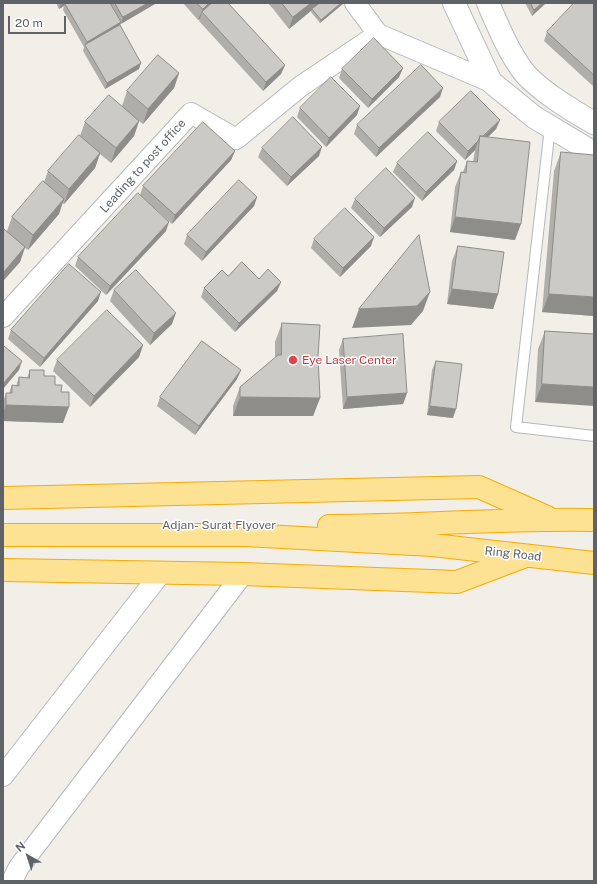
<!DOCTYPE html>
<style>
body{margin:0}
#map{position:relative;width:597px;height:884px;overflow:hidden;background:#f1efe8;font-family:"Public Sans",sans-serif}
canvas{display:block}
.frame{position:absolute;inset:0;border:4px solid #5f6368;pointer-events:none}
.north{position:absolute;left:8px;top:836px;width:40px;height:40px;-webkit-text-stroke:3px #fff;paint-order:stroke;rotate:321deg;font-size:11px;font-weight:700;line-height:16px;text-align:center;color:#5f6368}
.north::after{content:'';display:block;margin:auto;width:14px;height:18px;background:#5f6368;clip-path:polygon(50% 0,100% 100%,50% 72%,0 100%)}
.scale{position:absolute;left:8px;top:16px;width:58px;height:18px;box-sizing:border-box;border:2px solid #5f6368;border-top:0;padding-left:5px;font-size:12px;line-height:14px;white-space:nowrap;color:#5f6368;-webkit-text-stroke:3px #fff;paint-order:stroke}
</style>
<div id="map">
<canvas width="597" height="884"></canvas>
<div class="frame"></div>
<div class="north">N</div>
<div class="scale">20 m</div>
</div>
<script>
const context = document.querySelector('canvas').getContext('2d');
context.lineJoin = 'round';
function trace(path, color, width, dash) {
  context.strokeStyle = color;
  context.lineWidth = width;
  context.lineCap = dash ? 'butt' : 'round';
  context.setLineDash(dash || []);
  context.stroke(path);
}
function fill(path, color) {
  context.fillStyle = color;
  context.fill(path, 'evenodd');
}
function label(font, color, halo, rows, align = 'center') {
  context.font = font + ' "Public Sans",sans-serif';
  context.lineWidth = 3;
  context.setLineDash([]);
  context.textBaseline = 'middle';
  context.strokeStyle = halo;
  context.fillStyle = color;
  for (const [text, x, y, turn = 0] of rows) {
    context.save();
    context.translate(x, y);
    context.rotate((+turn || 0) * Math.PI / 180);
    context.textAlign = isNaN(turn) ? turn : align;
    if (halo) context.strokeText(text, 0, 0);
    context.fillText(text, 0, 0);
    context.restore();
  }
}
const lane = new Path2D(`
 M550 127 516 427 594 436`);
const street = new Path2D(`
 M355 3 378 34
 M3 317 191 113 236 139 301 86 378 34 491 82
 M3 776 161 573
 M12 881 19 867 243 574`);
const secondary = new Path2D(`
 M454 3 491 82 534 117 594 153
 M488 3C498 26 508 51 523 71 537 89 574 112 594 123`);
const highway = new Path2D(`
 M3 498 479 487 547 517
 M329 526C418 526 506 518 594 520
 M3 535H245L432 545 594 563
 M3 570 243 574 457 582 523 557`);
trace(lane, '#b5b8bc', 12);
trace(street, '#b5b8bc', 22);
trace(secondary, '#b6babf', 24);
trace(highway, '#f9ab00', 24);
trace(lane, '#fff', 10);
trace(street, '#fff', 20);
trace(secondary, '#fff', 22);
trace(highway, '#fde293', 22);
fill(new Path2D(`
 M56 3H156L155 4 121 23 120 26 139 69 105 89 83 51 84 47 63 10 64 6 59 9Z
 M183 3H228L285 65 281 74 263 91 199 21 200 19 198 20Z
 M268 3H344L320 23 311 12 312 10 289 29 274 10 275 9 274 10Z
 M525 3H546L532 16Z
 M594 3V87L544 41 547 32Z
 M403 68 399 77 368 108 339 78 342 69Z
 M179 73 174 88 143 124 139 121 134 136 111 163 100 154 95 168 64 204 62 203 59 214 28 250 25 248 20 262 3 281V231H7L12 217 44 182 48 171 80 136 85 122 122 106 127 91Z
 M440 97 376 157 354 134 357 125Z
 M300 108 357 115 326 147 297 117Z
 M500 120 496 129 488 137 515 240 450 232 455 187 461 172H463L467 161 473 162 475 150 465 160 436 131 439 122Z
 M262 148 319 156 287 186 258 157Z
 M235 151 231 160 172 224 140 195 143 186Z
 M561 152 594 316 542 312 554 171Z
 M457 161 454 170 422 201 393 172 397 163Z
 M257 197 254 206 202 261 184 244 187 235Z
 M355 199 412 207 380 237 351 208Z
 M166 231 106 295 75 266 78 257Z
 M314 239 371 246 340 277 311 248Z
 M458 246 498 294 493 309 447 304 452 261Z
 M228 276 281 282 277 291 235 332 201 297 204 288Z
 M114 290 172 324 150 345 110 301Z
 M98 301 40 367 8 339 11 330Z
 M282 323 318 357 320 398 313 416H233V406L240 387 275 358V342Z
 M545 331 594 334 535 402 538 349Z
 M343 339 407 393 403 404 343 409 339 350Z
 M143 345 139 357 90 407 53 371 57 360Z
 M436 361 453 418 427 415 432 370Z
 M30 370 44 376 55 385 61 392 63 423 3 421V402L6 393H9L12 385 16 386 19 377 27 378Z
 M241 370 237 379 195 435 157 406 160 397Z`), '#afaea9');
fill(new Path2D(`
 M61 3H69L65 4 64 6 59 9Z
 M148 3H156L155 4 121 24 123 17Z
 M209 3H217L202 12 200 19 198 20 203 9Z
 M311 3H321L312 9V10L289 29 293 17Z
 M341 3H344L320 23 321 20Z
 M542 3H546L532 16 534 10Z
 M121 22 119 28 85 46 87 42Z
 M141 63 139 69 105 89 107 83Z
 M285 65 281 74 263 91 266 82Z
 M403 68 399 77 368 108 372 99Z
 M179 73 174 88 143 124 148 109Z
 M443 88 440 97 376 157 379 148Z
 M360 106 357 115 326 147 329 138Z
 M500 120 496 129 479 146 480 140Z
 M139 121 134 136 111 163 116 148Z
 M478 141 475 150 465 160 468 151Z
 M322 147 319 156 287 186 291 177Z
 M235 151 231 160 172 224 175 215Z
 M100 153 95 168 64 204 69 189Z
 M457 161 454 170 422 201 426 192Z
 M257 197 254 206 202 261 206 252Z
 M415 198 412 207 380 237 384 228Z
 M64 199 59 214 28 250 33 235Z
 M455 217 521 224 515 240 450 232Z
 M169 222 166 231 106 295 110 286Z
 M374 237 371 246 340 277 343 268Z
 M25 247 20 262 3 281V273Z
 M281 282 277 291 235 332 239 323Z
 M452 289 498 294 493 309 447 304Z
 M101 292 98 301 40 367 44 358Z
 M430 292 423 311 411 325 352 328 359 309Z
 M549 294 594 297V316L542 312Z
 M176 313 172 324 150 345 154 333Z
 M143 345 139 357 90 407 94 396Z
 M22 361 19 370 3 389V384Z
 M241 370 237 379 195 435 199 426Z
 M542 384 594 387V406L535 402Z
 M407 393 403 404 343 409 347 397Z
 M240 397 320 398 313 416H233Z
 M6 405 69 407 63 423 3 421V413Z
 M430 406 456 409 453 418 427 415Z`), '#8f8d8a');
const building = new Path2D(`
 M67 3H110L121 22 87 42 65 4Z
 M115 3H148L123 17Z
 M197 3H209L203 9Z
 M212 3H228L285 65 266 82 202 12Z
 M282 3H311L293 17Z
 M320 3H341L321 20 312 9Z
 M531 3H542L534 10Z
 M574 3H594V75L547 32Z
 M120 25 141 63 107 83 85 45Z
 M374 38 403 68 372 99 342 69Z
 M158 55 179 73 148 109 127 91Z
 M421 65 443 88 379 148 357 125Z
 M331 77 360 106 329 138 300 108Z
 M471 91 500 120 483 136H480L478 141 468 151 439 122Z
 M109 95 139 121 116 148 85 122Z
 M293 117 322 147 291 177 262 148Z
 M203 122 235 151 175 215 143 186Z
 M428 132 457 161 426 192 397 163Z
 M79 135 100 153 69 189 48 171Z
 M480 136 530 142 521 224 455 217 461 172 466 173 467 161 477 162Z
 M561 152 594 155V297L549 294Z
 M386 168 415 198 384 228 355 199Z
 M239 180 257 197 206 252 187 235Z
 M43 181 64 199 33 235 12 217Z
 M138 193 169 222 110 286 78 257Z
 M345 208 374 237 343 268 314 239Z
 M4 229 25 247 3 273V231Z
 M419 235 430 292 417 306 359 309Z
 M458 246 504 252 498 294 452 289Z
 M242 262 259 279 268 269 281 282 239 323 204 288 222 270 228 276Z
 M69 264 101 292 44 358 11 330Z
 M136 270 176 313 154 333 114 290Z
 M107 310 143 345 94 396 57 360Z
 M282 323 320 325 318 357 320 398 240 397V387L278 355H281Z
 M545 331 594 334V387L542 384Z
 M403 334 407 393 347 397 343 339Z
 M202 341 241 370 199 426 160 397Z
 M3 346H4L22 361 3 384Z
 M436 361 462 364 456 409 430 406Z
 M30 370H44V376H55V385H62L61 392H69V407L6 405V393H12V385L19 386V377L29 378Z`);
fill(building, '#cccac5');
trace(building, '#8f8d8a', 1);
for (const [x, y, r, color] of [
 [293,360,5,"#e0444e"]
]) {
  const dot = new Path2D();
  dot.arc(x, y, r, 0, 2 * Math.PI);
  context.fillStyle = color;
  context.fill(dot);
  trace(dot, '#fff', 1.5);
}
label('12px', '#5f6368', '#fff', [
 ["Leading to post office",143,166,-48],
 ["Adjan- Surat Flyover",219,525],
 ["Ring Road",513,554,6]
]);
label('12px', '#be3a42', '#fff', [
 ["Eye Laser Center",302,360]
], 'left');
</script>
